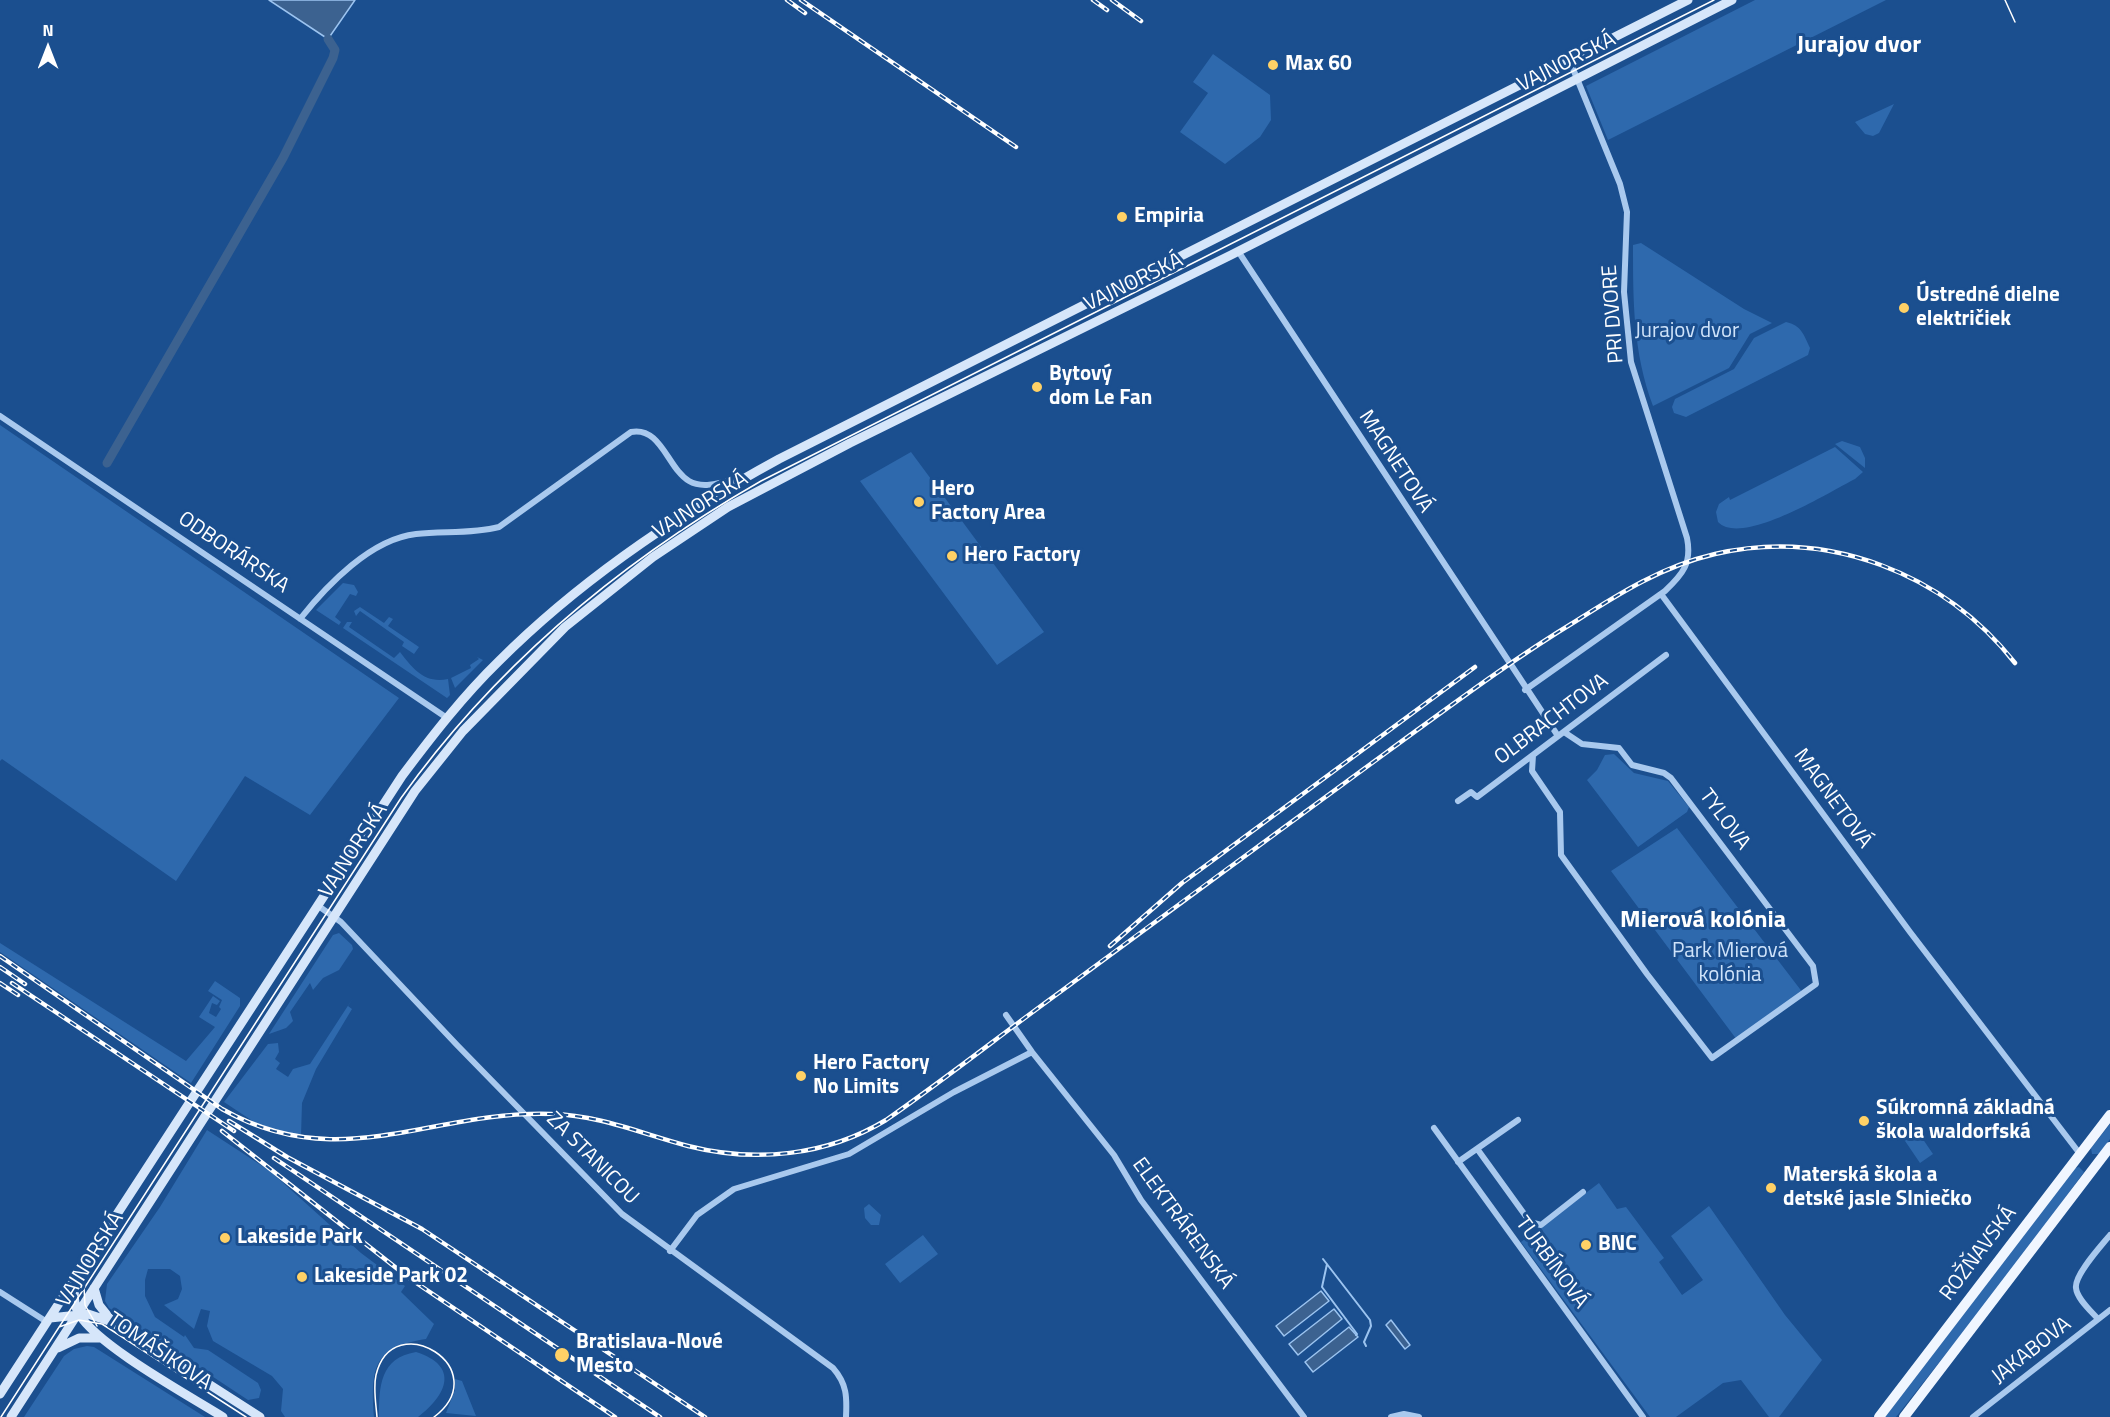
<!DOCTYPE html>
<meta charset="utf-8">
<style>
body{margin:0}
#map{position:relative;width:2110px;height:1417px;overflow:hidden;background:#1b4f8f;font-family:"Titillium Web",sans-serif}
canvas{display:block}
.north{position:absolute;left:18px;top:18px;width:60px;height:60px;-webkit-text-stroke:4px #1b4f8f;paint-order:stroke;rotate:0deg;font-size:16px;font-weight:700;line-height:24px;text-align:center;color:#fff}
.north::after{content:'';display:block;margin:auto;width:21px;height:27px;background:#fff;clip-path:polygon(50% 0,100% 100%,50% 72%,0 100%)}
</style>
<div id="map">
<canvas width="2110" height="1417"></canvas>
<div class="north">N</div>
</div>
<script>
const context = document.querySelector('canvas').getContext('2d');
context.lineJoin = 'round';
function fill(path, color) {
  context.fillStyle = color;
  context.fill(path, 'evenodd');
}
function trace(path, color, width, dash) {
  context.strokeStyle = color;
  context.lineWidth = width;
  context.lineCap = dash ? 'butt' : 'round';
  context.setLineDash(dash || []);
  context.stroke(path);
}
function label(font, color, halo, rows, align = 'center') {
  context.font = font + ' "Titillium Web",sans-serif';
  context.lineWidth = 6;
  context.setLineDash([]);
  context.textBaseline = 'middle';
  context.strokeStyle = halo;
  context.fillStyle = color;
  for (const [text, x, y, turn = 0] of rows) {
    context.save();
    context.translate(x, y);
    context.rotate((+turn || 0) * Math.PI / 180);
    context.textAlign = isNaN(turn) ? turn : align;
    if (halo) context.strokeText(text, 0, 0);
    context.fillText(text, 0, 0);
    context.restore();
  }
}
fill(new Path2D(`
 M1755 0H1886L1608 140 1586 86Z
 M1213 54 1270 95 1271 120 1260 137 1225 164 1180 132 1208 93 1193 82Z
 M1894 104 1879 133 1873 136 1865 134 1855 122Z
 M1641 243 1744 309 1772 323 1750 334 1729 368 1653 406C1633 352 1633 302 1633 245Z
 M1786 322C1801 325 1804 335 1810 348L1808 355 1686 417 1674 413 1672 407 1675 399 1734 369 1754 338Z
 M0 425 399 698 310 815 245 776 176 881 2 759 0 761Z
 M1842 441 1860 447 1865 458V468L1835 444Z
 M1835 447 1863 472 1855 479C1829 492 1742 547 1718 522L1716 512 1719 504 1729 497 1730 500Z
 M911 452 1044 632 997 665 860 481Z
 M343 583 354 585 358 592 356 596 350 594 335 617 341 622 339 625 316 610Z
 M360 607 384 623 389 617 393 619 388 626 419 647 414 654 402 646 404 642 360 611 356 616 354 611Z
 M347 622H352L349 627 394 658 400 652C413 669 425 684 448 679L450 695 447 698 343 628Z
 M477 657 483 660 455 688 451 678 471 668 470 665 479 659Z
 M1614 754 1634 773 1668 781 1689 807 1687 812 1638 847 1587 780 1597 770 1605 755Z
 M1677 828 1803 993 1737 1040 1611 871Z
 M339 933 352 945 353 949 339 970 323 978 313 990 310 983 290 1012 293 1021 286 1028 269 1034 333 935Z
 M0 943 186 1061 215 1027 199 1017 213 996 220 1001 217 1005 212 1003 209 1013 216 1017 221 1009 219 1007 222 1000 208 991 215 981 240 998V1006L191 1083 0 952Z
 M353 998 348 1006 352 1009 316 1069 302 1103 301 1136 257 1124 224 1102 268 1044 278 1043 279 1052 275 1059 280 1063 276 1069 288 1077 293 1069 310 1064Z
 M2110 1124V1139L2099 1154H2092L2091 1148Z
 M1916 1129 1933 1154 1920 1163 1903 1138Z
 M207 1130 270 1171 361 1253 405 1286 401 1292 434 1324 426 1339C372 1347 371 1369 374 1417H285L281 1411 283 1389 272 1376 213 1341 207 1326 210 1311 201 1309 194 1329 164 1305 178 1299 182 1289 180 1276 170 1269H148L145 1280V1296L155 1317 184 1337 185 1335 194 1348 208 1350 258 1383 261 1390 259 1398 248 1400 109 1308 105 1301 107 1284 160 1207Z
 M2079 1167 2084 1172 2009 1274 1896 1417H1885L2075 1168Z
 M1599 1183 1617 1209 1626 1207 1664 1258 1659 1262 1682 1295 1703 1280 1671 1236 1709 1206 1785 1315 1822 1360 1779 1417H1769L1741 1380 1723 1383 1676 1417H1650L1521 1242Z
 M869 1204 881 1215 879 1225H871L865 1218 864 1208Z
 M923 1235 938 1254 900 1283 885 1264Z
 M87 1346 94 1347 205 1417H24L64 1356 74 1349Z
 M416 1352C460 1366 447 1395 418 1417H379C379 1386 380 1358 416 1352Z
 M455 1379 462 1381 476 1416 446 1413 455 1390Z`), '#2e69ad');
const water = new Path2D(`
 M269 0H355L328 39Z
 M1321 1291 1329 1301 1284 1336 1276 1326Z
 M1334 1309 1342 1319 1298 1355 1289 1344Z
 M1391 1320 1410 1345 1405 1349 1386 1325Z
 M1349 1327 1358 1337 1313 1372 1305 1362Z`);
fill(water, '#3c6290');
trace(water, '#9cc4f0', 1.5);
trace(new Path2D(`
 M1323 1259 1370 1320 1371 1326 1364 1342 1366 1346
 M1327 1264 1322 1287 1357 1334 1356 1335`), '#9cc4f0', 2);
trace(new Path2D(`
 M107 463 283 158 333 58 335 50 328 39`), '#3c6290', 9);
trace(new Path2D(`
 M1238 251 1558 736
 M0 416 447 718
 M1661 594 1910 932 2080 1154
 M300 619C327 585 371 539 416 534 444 531 472 534 499 527L631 432C661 426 668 469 689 481 704 490 726 481 741 478
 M1525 690 1665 591C1683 574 1692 563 1687 538L1631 362 1624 292 1627 212 1620 184 1569 59
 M1533 755 1532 771 1560 812 1561 855 1647 974 1712 1058 1816 984 1813 966 1671 778 1664 773 1632 765 1619 748 1582 744 1564 732
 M1458 801 1471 792 1477 797 1666 655
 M317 905 341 922 457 1045 622 1214 833 1368C847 1384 847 1397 846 1417
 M1006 1015 1032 1052 1114 1155 1141 1200 1304 1417
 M1434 1128 1643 1417
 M1478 1150 1530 1222 1541 1225 1583 1192
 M1458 1162 1518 1120
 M670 1251 697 1215 734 1189 849 1154 954 1092 1032 1052
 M0 1292 47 1322
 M2098 1319C2091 1311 2077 1299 2076 1288 2074 1275 2102 1245 2110 1235
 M1391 1417 1404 1414 1419 1417
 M1973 1417 2110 1310`), '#a9c9ee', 6);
trace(new Path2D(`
 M76 1283C73 1292 74 1306 79 1314 98 1346 188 1395 223 1417
 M94 1288 99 1305 111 1320
 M50 1318 88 1314 112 1322 260 1417
 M58 1348 79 1338H101
 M0 1394 402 776C432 736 463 696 499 661 581 579 678 514 779 459L1688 0
 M11 1417 415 791 463 731 565 627 653 557 728 507 850 443 1231 255 1732 0`), '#d6e6fa', 9);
trace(new Path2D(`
 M1879 1417 2110 1115
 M1904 1417 2110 1147`), '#f0f6ff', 10);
trace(new Path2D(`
 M2005 0 2015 22
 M84 1287 85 1305 97 1326
 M59 1327 79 1320 102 1324 246 1417
 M1 1417 401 798C496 665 620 562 761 481L1714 0
 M377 1417C376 1404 373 1388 376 1375 393 1305 497 1369 434 1417`), '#fff', 1.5);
const rail = new Path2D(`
 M787 0 805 13
 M801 0 1016 147
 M1093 0 1107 10
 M1112 0 1141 21
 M1110 946 1182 883 1475 667
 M0 956 222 1109C340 1176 431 1110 551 1114 600 1115 642 1134 688 1146 755 1163 827 1156 886 1120 945 1079 1002 1034 1060 992 1169 911 1278 832 1387 752 1449 707 1510 661 1576 621 1620 593 1663 566 1715 554 1828 528 1944 573 2015 663
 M0 967 25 984
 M0 983 18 995
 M12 983 234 1131
 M229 1121 287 1157 422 1229 705 1417
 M222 1131 409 1278 615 1417
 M274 1158 660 1417`);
trace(rail, '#fff', 4.5);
trace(rail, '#1b4f8f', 2, [7]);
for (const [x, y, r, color] of [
 [1273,65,6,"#ffd166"],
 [1122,217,6,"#ffd166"],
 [1904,308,6,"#ffd166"],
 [1037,387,6,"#ffd166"],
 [919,502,6,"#ffd166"],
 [952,556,6,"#ffd166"],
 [801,1076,6,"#ffd166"],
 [1864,1121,6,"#ffd166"],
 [1771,1188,6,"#ffd166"],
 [225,1238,6,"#ffd166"],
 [1586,1245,6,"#ffd166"],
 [302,1277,6,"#ffd166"],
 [562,1355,8,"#ffd166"]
]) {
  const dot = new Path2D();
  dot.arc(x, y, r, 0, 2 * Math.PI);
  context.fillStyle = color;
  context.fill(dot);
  trace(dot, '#1b4f8f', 2);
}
label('21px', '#fff', '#1b4f8f', [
 ["VAJNORSKÁ",1567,63,-27],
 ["VAJNORSKÁ",1134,283,-26],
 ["PRI DVORE",1614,314,-94],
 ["MAGNETOVÁ",1395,462,57],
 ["VAJNORSKÁ",701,506,-32],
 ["ODBORÁRSKA",233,553,34],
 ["OLBRACHTOVA",1552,720,-37],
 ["MAGNETOVÁ",1832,799,54],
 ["TYLOVA",1724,820,53],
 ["VAJNORSKÁ",354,851,-57],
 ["ZA STANICOU",592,1159,45],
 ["ELEKTRÁRENSKÁ",1182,1224,54],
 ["ROŽŇAVSKÁ",1979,1254,-53],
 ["VAJNORSKÁ",91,1260,-58],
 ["TURBÍNOVÁ",1551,1263,54],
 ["JAKABOVA",2032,1351,-38],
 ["TOMÁŠIKOVA",159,1352,34]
]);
label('bold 21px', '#fff', '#1b4f8f', [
 ["Max 60",1285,65],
 ["Empiria",1134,217],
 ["Ústredné dielne",1916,296],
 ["električiek",1916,320],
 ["Bytový",1049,375],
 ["dom Le Fan",1049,399],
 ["Hero",931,490],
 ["Factory Area",931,514],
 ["Hero Factory",964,556],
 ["Hero Factory",813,1064],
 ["No Limits",813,1088],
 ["Súkromná základná",1876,1109],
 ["škola waldorfská",1876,1133],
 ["Materská škola a",1783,1176],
 ["detské jasle Slniečko",1783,1200],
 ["Lakeside Park",237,1238],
 ["BNC",1598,1245],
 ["Lakeside Park 02",314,1277],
 ["Bratislava-Nové",576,1343],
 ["Mesto",576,1367]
], 'left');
label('21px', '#cfe3fa', '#1b4f8f', [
 ["Jurajov dvor",1687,332],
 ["Park Mierová",1730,952],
 ["kolónia",1730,976]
]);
label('bold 24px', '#fff', '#1b4f8f', [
 ["Jurajov dvor",1859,46],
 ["Mierová kolónia",1703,921]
]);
</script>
